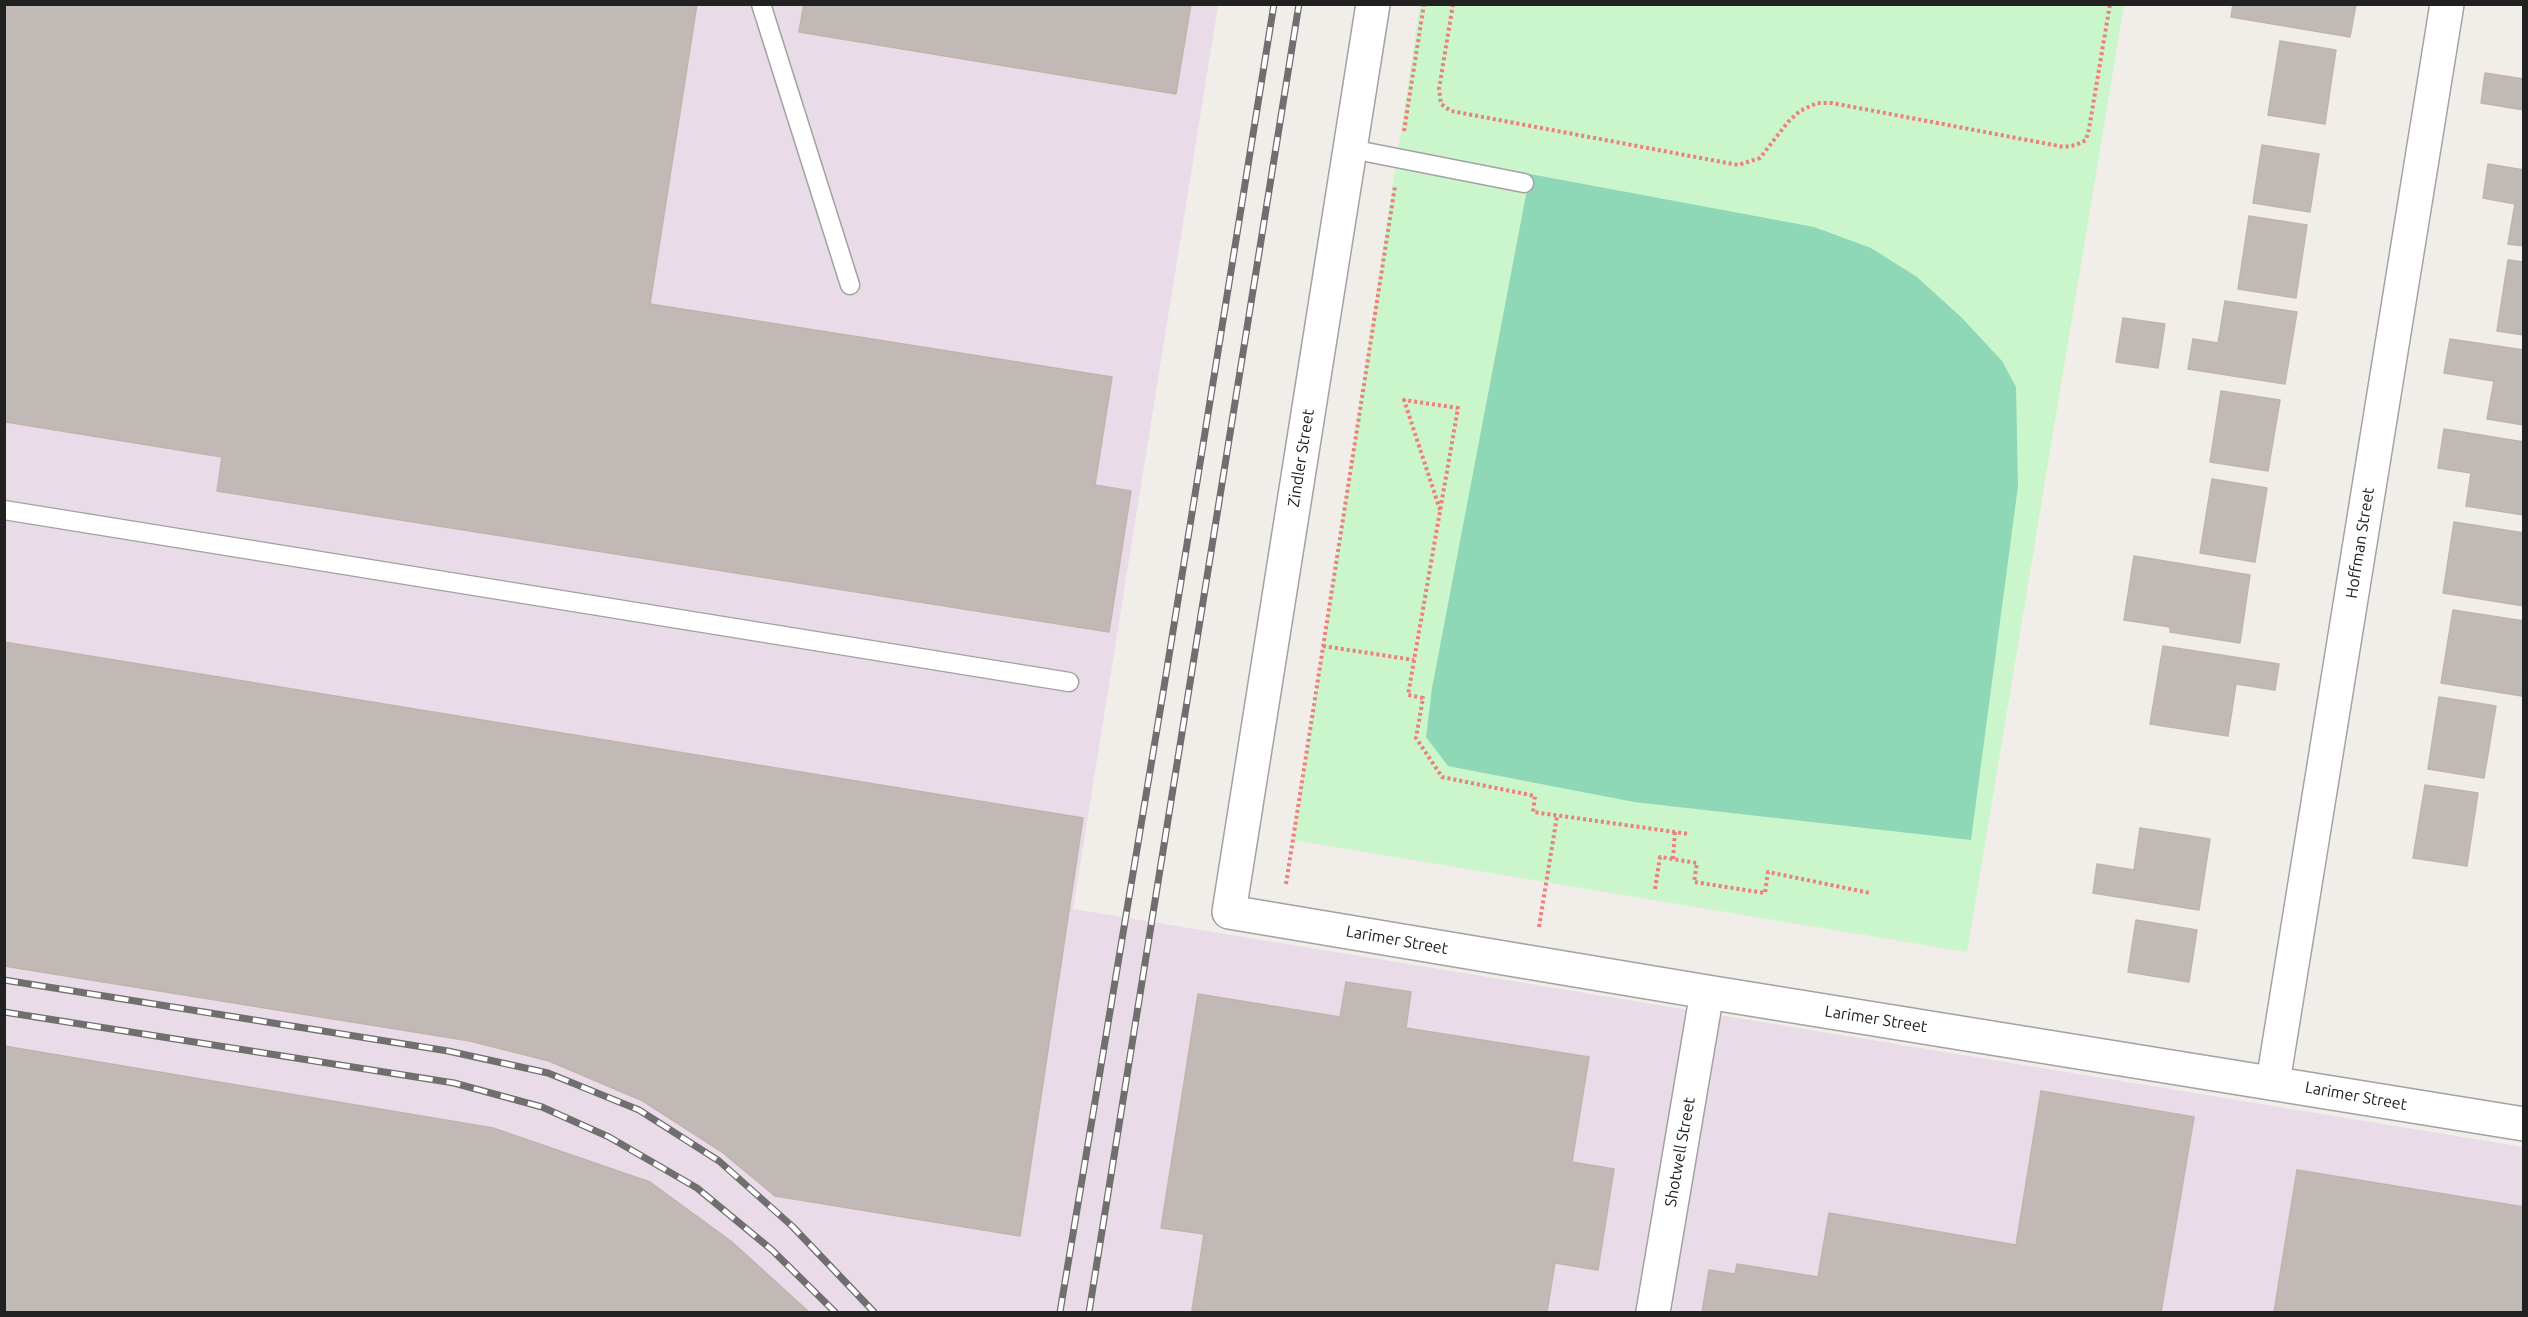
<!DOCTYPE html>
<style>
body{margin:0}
#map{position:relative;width:2528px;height:1317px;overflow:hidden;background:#f1ede9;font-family:Ubuntu,sans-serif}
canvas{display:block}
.frame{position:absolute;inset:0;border:6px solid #212121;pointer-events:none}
</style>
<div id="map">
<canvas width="2528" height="1317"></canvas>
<div class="frame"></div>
</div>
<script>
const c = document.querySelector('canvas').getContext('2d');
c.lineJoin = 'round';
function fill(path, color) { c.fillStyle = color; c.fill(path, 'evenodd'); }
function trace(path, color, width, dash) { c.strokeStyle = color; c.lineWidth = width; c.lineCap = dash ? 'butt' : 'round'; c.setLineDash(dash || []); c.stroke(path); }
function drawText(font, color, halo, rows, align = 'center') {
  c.font = font + ' Ubuntu,sans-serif'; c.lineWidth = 6; c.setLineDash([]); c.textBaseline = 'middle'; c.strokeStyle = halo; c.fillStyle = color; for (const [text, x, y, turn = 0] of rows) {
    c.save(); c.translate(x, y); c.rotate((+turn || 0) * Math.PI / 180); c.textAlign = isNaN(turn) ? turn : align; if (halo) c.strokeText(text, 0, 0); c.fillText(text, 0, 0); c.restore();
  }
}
const industrial = new Path2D(`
 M5 5H1218L1073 909 2523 1147V1312H5Z`);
const park = new Path2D(`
 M1420 5H2124L1967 952 1294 840Z`);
const pitch = new Path2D(`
 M1530 174 1814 227 1871 248 1917 277 1962 318 2002 361 2016 387 2018 486 1971 840 1634 802 1448 766 1426 737 1432 688Z`);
const building = new Path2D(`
 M4 4H697L650 304 1112 377 1095 485 1131 491 1109 632 217 491 222 457 6 422 4 434Z
 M804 4H1191L1176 94 799 32Z
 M2233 4H2356L2350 37 2231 17Z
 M2280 41 2336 50 2325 124 2268 115Z
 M2485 73 2524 79V110L2481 103Z
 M2262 145 2319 154 2310 212 2253 203Z
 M2488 164 2524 170V246L2508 244 2515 204 2483 198Z
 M2249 216 2307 225 2296 298 2238 289Z
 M2508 260 2524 262V335L2497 331Z
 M2225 301 2297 312 2285 384 2188 369 2193 339 2218 343Z
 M2123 318 2165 324 2158 368 2116 362Z
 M2450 339 2524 350V425L2487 419 2494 381 2444 373Z
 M2221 391 2280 400 2268 471 2210 462Z
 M2444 429 2524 442V515L2466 506 2471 473 2438 468Z
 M2212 479 2267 488 2255 562 2200 553Z
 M2454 522 2524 533V606L2443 593Z
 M2134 556 2250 575 2240 643 2170 632V627L2124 620Z
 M2453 610 2524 621 2522 696 2441 683Z
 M4 642 1083 818 1020 1236 775 1196 722 1152 643 1101 549 1061 470 1041 4 966Z
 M2163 646 2279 664 2275 690 2236 684 2228 736 2150 724Z
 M2439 697 2496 706 2484 778 2428 769Z
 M2425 785 2478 793 2467 866 2413 858Z
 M2140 828 2210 839 2199 910 2093 893 2097 864 2134 870Z
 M2136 920 2197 930 2189 982 2128 972Z
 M1346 982 1411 992 1406 1028 1589 1057 1572 1162 1614 1169 1598 1270 1555 1263 1547 1312H1207L1192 1310 1204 1234 1161 1228 1198 994 1340 1017Z
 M4 1046 493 1128 650 1182 732 1242 809 1312H4Z
 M2041 1091 2194 1117 2161 1312H1702L1709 1270 1735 1274 1737 1264 1818 1277 1829 1213 2016 1245Z
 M2297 1170 2524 1207V1312H2274Z`);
const path = new Path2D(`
 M1453 4 1439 89 1441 104 1451 111 1738 165 1760 158 1788 122 1800 111 1817 103H1832L2064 147 2076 145 2086 140 2089 129 2110 4
 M1404 131 1424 4
 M1440 510 1404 400 1458 408 1408 695 1423 698 1416 738 1442 777 1535 796 1533 812 1689 834
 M1323 646 1414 660
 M1673 859 1675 832
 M1286 884 1395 186
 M1655 889 1660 857 1697 863 1694 882 1765 893 1768 872 1870 893
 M1539 927 1557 816`);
const service = new Path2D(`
 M761 4 850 285
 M1351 149 1524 183
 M4 510 1069 682`);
const minor = new Path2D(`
 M1373 4 1229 912 1707 992 2524 1124
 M2273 1082 2447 4
 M1653 1312 1707 992`);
const rail = new Path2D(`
 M4 980 448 1051 548 1073 639 1110 719 1161 792 1226 874 1312
 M4 1012 454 1083 542 1107 609 1137 697 1188 772 1250 835 1312
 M1060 1312 1164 687 1274 4
 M1089 1312 1299 4`);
const streetNames = [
 ["Zindler Street",1301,458,-81],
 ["Hoffman Street",2360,543,-81],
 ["Larimer Street",1397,940,10],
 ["Larimer Street",1876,1019,9],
 ["Larimer Street",2356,1096,10],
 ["Shotwell Street",1680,1152,-80]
];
fill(industrial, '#e9dbe7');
fill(park, '#cbf5cb');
fill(pitch, '#8ed8b7');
fill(building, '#c1b9b5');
trace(building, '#c1b4ac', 1.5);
trace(service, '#a2a2a2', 21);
trace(minor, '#a2a2a2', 36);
trace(path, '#ee807c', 4, [3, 3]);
trace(service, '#fff', 18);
trace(minor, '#fff', 33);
trace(rail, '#6f6f6f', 7);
trace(rail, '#fff', 4.5, [14]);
drawText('16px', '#212121', '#fff', streetNames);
</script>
